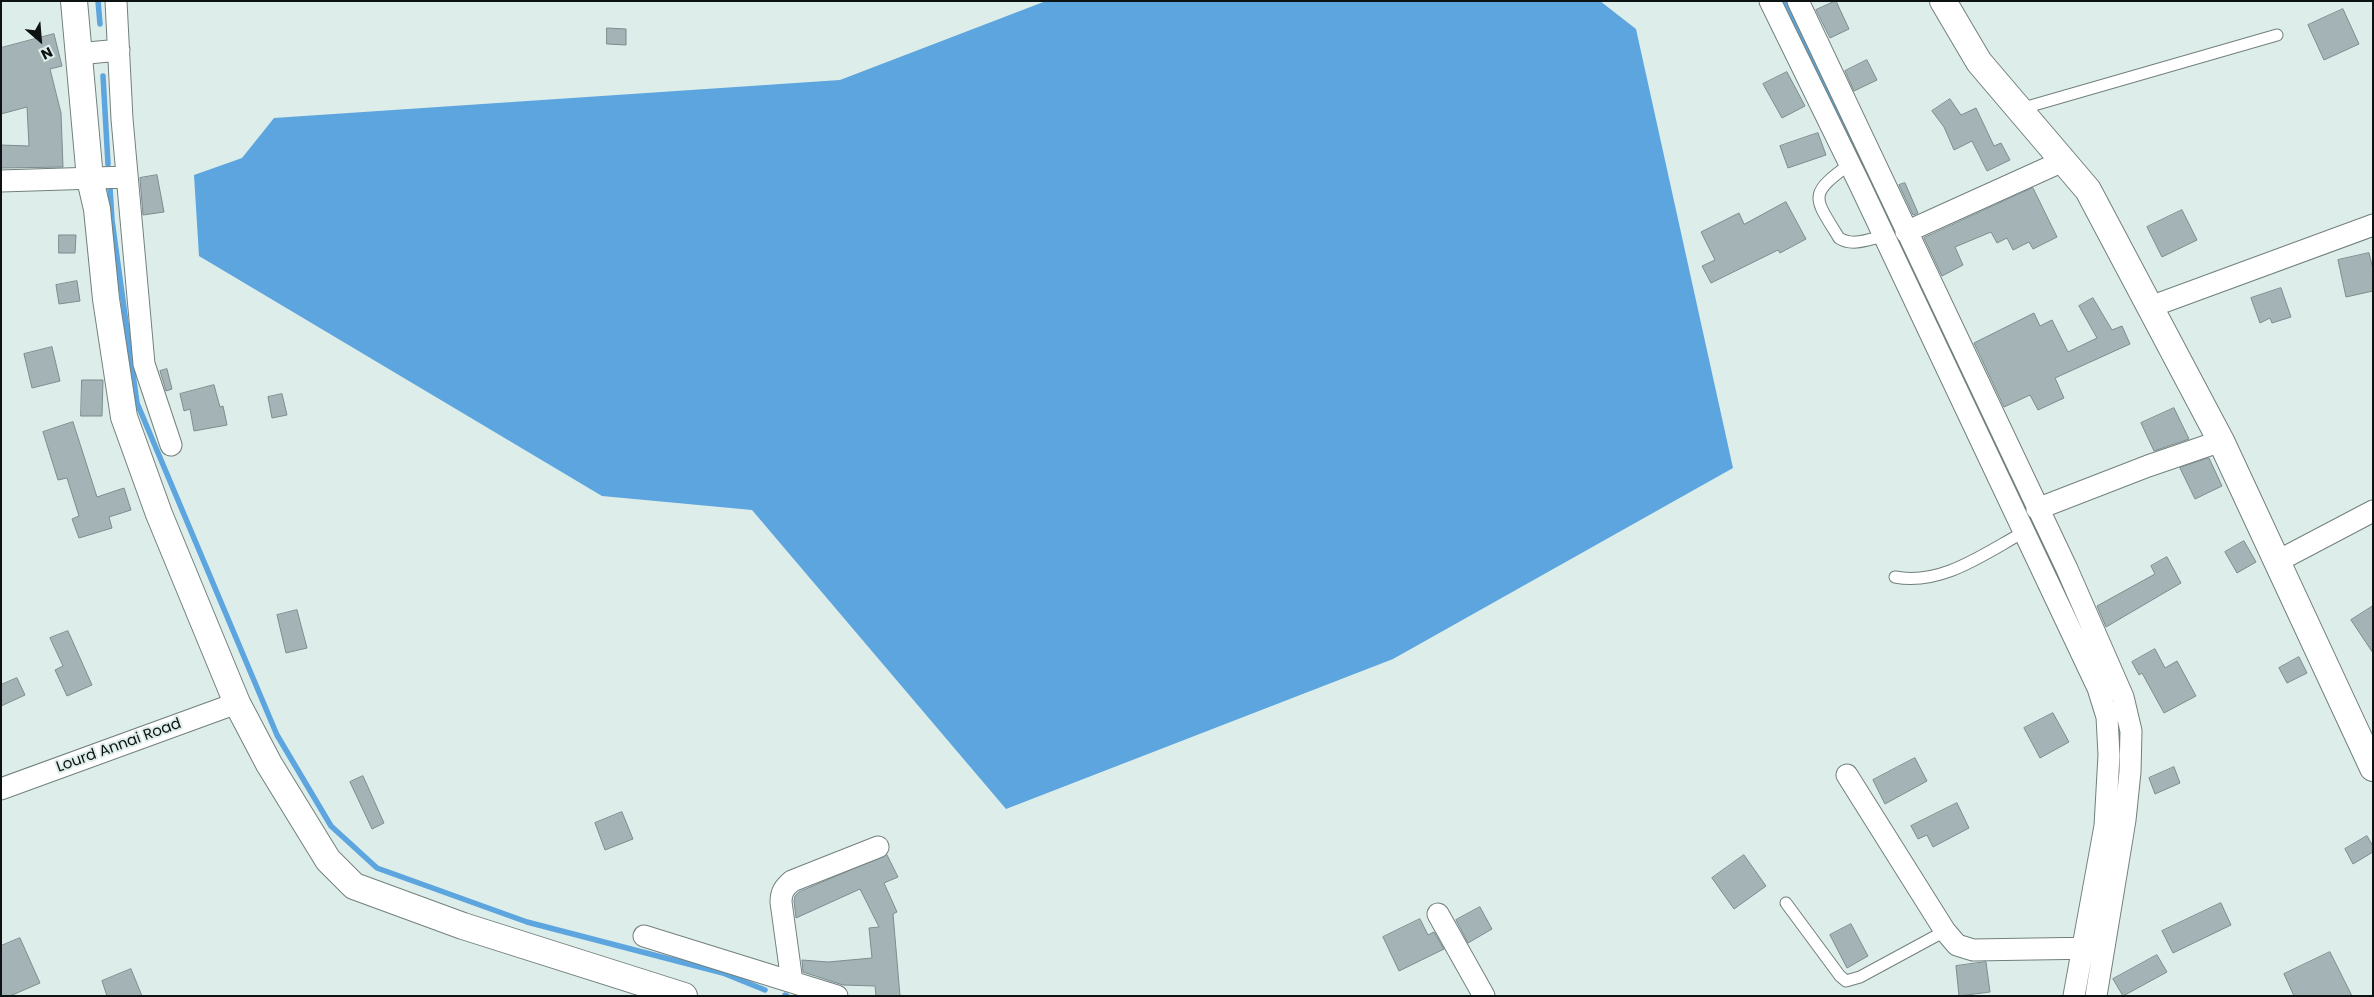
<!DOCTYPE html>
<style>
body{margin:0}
#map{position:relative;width:2374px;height:997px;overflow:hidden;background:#ddedea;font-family:Poppins,sans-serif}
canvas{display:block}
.frame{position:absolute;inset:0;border:2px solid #0d1312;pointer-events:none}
.north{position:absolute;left:15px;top:15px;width:50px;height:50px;-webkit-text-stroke:4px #ddedea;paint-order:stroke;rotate:153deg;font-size:14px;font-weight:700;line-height:20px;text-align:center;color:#0d1312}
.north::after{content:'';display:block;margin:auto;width:18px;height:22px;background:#0d1312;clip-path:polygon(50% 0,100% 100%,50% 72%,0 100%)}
</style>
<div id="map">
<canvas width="2374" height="997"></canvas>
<div class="frame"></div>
<div class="north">N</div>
</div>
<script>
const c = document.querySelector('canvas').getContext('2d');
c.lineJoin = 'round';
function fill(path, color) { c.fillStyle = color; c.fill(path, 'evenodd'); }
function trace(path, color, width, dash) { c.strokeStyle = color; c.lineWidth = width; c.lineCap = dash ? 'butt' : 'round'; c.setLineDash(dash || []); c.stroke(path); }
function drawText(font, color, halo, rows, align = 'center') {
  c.font = font + ' Poppins,sans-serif'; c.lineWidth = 4; c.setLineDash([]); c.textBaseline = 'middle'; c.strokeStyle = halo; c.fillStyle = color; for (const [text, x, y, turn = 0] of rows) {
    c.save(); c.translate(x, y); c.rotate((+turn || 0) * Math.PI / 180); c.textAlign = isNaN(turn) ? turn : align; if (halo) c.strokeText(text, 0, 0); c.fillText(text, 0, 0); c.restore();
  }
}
const water = new Path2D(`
 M1046 1H1600L1636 29 1733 468 1393 659 1006 809 752 510 602 496 199 256 194 175 242 158 274 118 840 80Z`);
const stream = new Path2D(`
 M98 1 100 24
 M1784 1 1889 218
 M103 76 108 164
 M110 188 112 220 137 403 277 735 331 826 377 868 527 922 723 973 765 990
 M785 995 787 996`);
const building = new Path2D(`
 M1836 1 1849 29 1830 38 1816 10Z
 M2343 9 2359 44 2324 60 2308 25Z
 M607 28 626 29V45L607 44Z
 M54 34 62 66 50 69 61 113 63 167 1 168V145L29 146 27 107 1 114V48Z
 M1867 60 1877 80 1854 91 1845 71Z
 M1787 72 1805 106 1782 118 1763 84Z
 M1950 99 1961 115 1976 108 1994 146 2001 143 2010 160 1987 171 1972 141 1954 150 1944 127 1932 111Z
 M1818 133 1826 155 1788 168 1780 146Z
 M157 175 164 212 143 215 140 178Z
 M1905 183 1918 213 1913 215 1899 185Z
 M2033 188 2057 237 2033 249 2029 242 2013 250 2007 238 1997 243 1991 232 1955 247 1963 265 1942 276 1924 238Z
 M1786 202 1806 239 1780 253 1778 250 1711 283 1702 266 1715 260 1701 232 1739 213 1744 224Z
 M2182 210 2197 240 2162 257 2147 227Z
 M59 235H76L75 253H59Z
 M2369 253 2373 269V291L2346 297 2338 260Z
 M77 281 80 301 59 304 56 285Z
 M2281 288 2291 317 2272 323 2270 318 2260 323 2251 298Z
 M2093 298 2112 330 2122 326 2130 344 2055 378 2064 398 2038 410 2030 395 2004 407 1974 343 2034 313 2040 326 2052 320 2068 352 2097 338 2079 306Z
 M52 347 60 381 32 388 24 354Z
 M167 369 172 389 166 391 160 371Z
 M82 380H103L102 416H81Z
 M214 385 220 407 223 406 227 425 194 431 190 409 184 411 180 394Z
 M282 394 287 415 272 418 268 397Z
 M2174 408 2189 439 2154 451 2141 423Z
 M73 422 97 497 124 488 131 510 109 517 112 528 79 538 72 519 79 516 67 478 58 480 43 432Z
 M2209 458 2222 486 2195 499 2180 468Z
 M2244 541 2256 562 2237 573 2225 552Z
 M2167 557 2181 583 2106 627 2097 606 2155 574 2151 566Z
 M2373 606V653L2351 620Z
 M297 610 307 648 286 653 277 615Z
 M68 631 92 685 67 696 55 670 63 666 50 638Z
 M2155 649 2165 668 2177 661 2196 696 2164 713 2142 673 2139 675 2132 662Z
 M2299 657 2307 673 2287 683 2279 668Z
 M17 678 25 695 1 706V685Z
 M2053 713 2069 742 2040 758 2024 728Z
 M1915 758 1927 781 1885 804 1873 780Z
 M2174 767 2180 783 2155 794 2149 778Z
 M363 776 384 823 372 829 350 782Z
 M1957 803 1969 828 1933 847 1927 835 1918 839 1911 826Z
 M622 812 633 839 605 850 595 823Z
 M2367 836 2373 846V852L2353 864 2345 849Z
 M887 855 898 877 884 883 897 912 893 914 900 996H876L875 986 843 985 803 972 802 960 828 962 872 958 869 928 879 927 860 889 796 918 794 901 795 896 799 892Z
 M1744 855 1766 886 1734 909 1712 878Z
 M2221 903 2231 925 2173 953 2162 931Z
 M1480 907 1492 929 1468 943 1456 920Z
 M1420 919 1428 935 1434 932 1444 949 1399 971 1383 937Z
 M1851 924 1868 956 1847 968 1830 935Z
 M20 938 40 983 10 996H1V946Z
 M2330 952 2352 996H2294L2284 974Z
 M2157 955 2167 972 2123 996 2113 979Z
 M1986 962 1990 992 1959 996 1956 966Z
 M131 969 142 996H107L102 981Z`);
const service = new Path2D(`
 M2020 109 2277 35
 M1850 164C1807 195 1814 197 1839 238 1853 247 1869 239 1884 236
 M1895 577C1942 586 1985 553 2024 532
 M1786 903 1840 976 1846 981 1860 977 1945 931`);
const minor = new Path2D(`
 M116 1 122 119 144 364 171 445
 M1770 1 1860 185 2098 688 2107 717 2109 755 2105 826 2074 996
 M1798 1 2067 569 2123 697 2131 731 2130 772 2125 820 2096 996
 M78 54 119 50
 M1 181 127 177
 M1906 232 2063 161
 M2150 307 2373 225
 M2037 509 2148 466 2221 441
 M2276 562 2373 511
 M1847 775 1945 931 1957 945 1973 950 2096 948
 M1 789 237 703
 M1438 914 1484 996
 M644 936 837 996
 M792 982 781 902C781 892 784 888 792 881L878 847`);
const tertiary = new Path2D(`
 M74 1 90 179 97 209 106 299 124 417 159 514 237 703 269 764 328 860 354 886 463 926 684 996
 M1943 1 1979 62 2088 190 2221 441 2373 768`);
const streetNames = [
 ["Lourd Annai Road",119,746,-20]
];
fill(water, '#5da5de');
trace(stream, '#5da5de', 5.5);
fill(building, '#a4b3b6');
trace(building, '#7d8c8f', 1);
trace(service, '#72807d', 13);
trace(minor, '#72807d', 23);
trace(tertiary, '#72807d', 28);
trace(service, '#fff', 11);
trace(minor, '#fff', 21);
trace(tertiary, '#fff', 26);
drawText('15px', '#0d1312', '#ddedea', streetNames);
</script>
